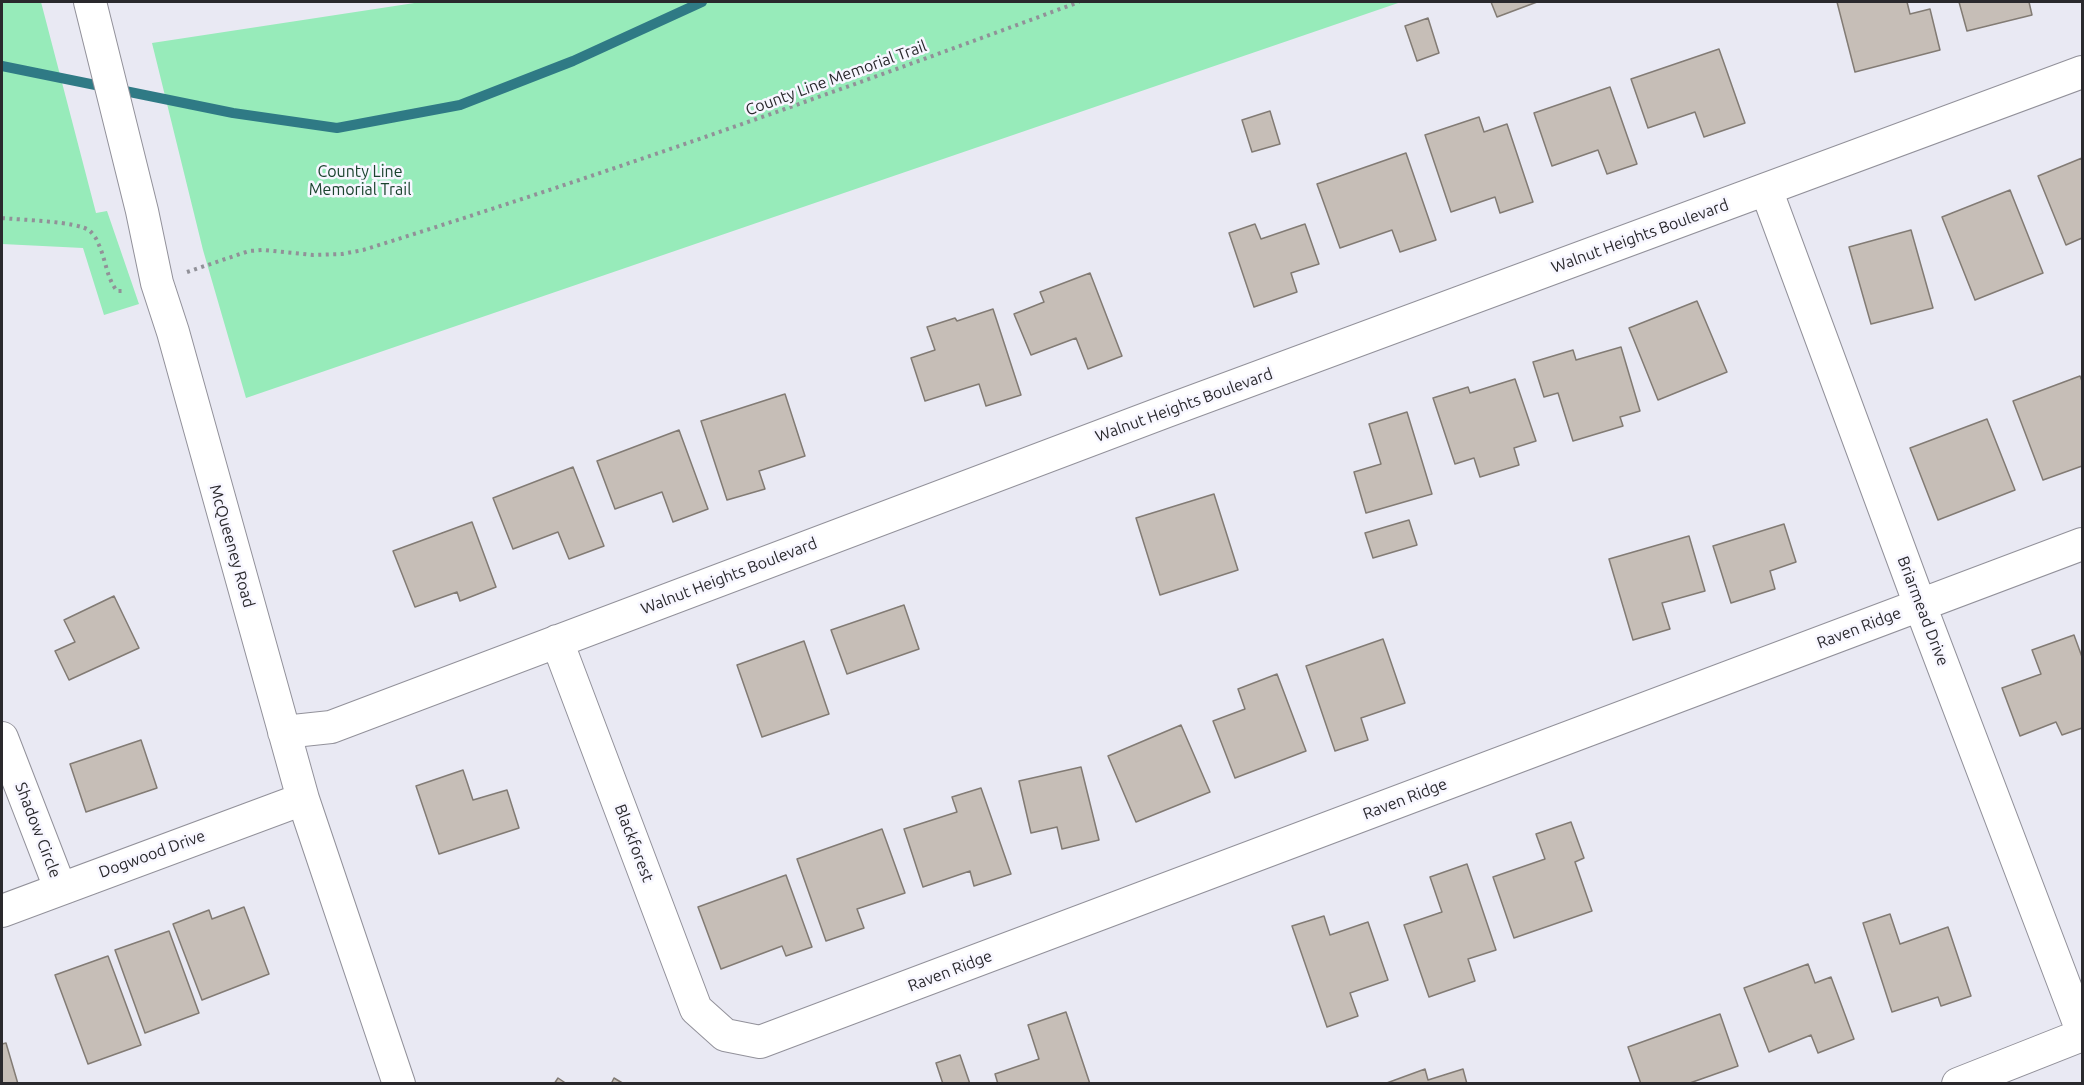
<!DOCTYPE html>
<style>
body{margin:0}
#map{position:relative;width:2084px;height:1085px;overflow:hidden;background:#e9e9f3;font-family:Ubuntu,sans-serif}
canvas{display:block}
.frame{position:absolute;inset:0;border:3px solid #2a292d;pointer-events:none}
</style>
<div id="map">
<canvas width="2084" height="1085"></canvas>
<div class="frame"></div>
</div>
<script>
const c = document.querySelector('canvas').getContext('2d');
c.lineJoin = 'round';
function fill(path, color) { c.fillStyle = color; c.fill(path, 'evenodd'); }
function trace(path, color, width, dash) { c.strokeStyle = color; c.lineWidth = width; c.lineCap = dash ? 'butt' : 'round'; c.setLineDash(dash || []); c.stroke(path); }
function drawText(font, color, halo, rows, align = 'center') {
  c.font = font + ' Ubuntu,sans-serif'; c.lineWidth = 5; c.setLineDash([]); c.textBaseline = 'middle'; c.strokeStyle = halo; c.fillStyle = color; for (const [text, x, y, turn = 0] of rows) {
    c.save(); c.translate(x, y); c.rotate((+turn || 0) * Math.PI / 180); c.textAlign = isNaN(turn) ? turn : align; if (halo) c.strokeText(text, 0, 0); c.fillText(text, 0, 0); c.restore();
  }
}
const green = new Path2D(`
 M2 2H41L96 213 107 211 139 304 104 315 83 248 2 244Z
 M421 2H1401L246 398 203 250 152 43Z`);
const stream = new Path2D(`
 M2 66 233 113 337 128 460 105 573 61 702 2`);
const building = new Path2D(`
 M1491 2H1537L1497 17Z
 M1837 2H1907L1910 14 1930 9 1940 50 1855 72Z
 M1959 2H2029L2032 15 1967 31Z
 M1428 18 1439 53 1417 61 1405 26Z
 M1719 49 1745 123 1704 137 1695 112 1648 128 1631 79Z
 M1610 87 1637 164 1607 174 1598 150 1552 166 1534 113Z
 M1270 111 1280 144 1252 152 1242 120Z
 M1479 117 1484 132 1507 124 1533 202 1500 213 1495 197 1451 212 1425 135Z
 M1406 153 1436 240 1400 252 1392 230 1340 248 1317 184Z
 M2082 158V238L2066 245 2038 176Z
 M2010 190 2043 273 1975 300 1942 217Z
 M1255 224 1261 239 1305 224 1319 264 1291 273 1297 292 1254 307 1229 233Z
 M1911 230 1933 308 1871 324 1849 247Z
 M1090 273 1122 356 1088 369 1076 338 1031 355 1014 314 1044 302 1040 292Z
 M1697 301 1727 372 1658 400 1629 328Z
 M993 309 1021 395 986 406 979 384 925 401 911 358 935 350 927 327 955 318 957 321Z
 M1621 347 1640 411 1620 417 1623 426 1573 441 1558 393 1544 397 1533 362 1573 350 1576 360Z
 M2080 376 2082 381V466L2043 480 2013 401Z
 M1515 379 1536 441 1514 448 1519 465 1480 477 1474 458 1455 464 1433 398 1468 387 1470 393Z
 M785 394 805 456 759 471 765 489 727 500 701 421Z
 M1407 412 1432 494 1366 513 1354 472 1381 464 1369 424Z
 M1987 419 2015 490 1938 520 1910 448Z
 M679 430 708 509 673 522 662 492 615 509 597 461Z
 M573 467 604 546 569 559 558 532 513 549 493 498Z
 M1214 494 1238 570 1160 595 1136 518Z
 M1409 520 1417 545 1373 558 1365 533Z
 M472 522 496 587 460 601 457 592 415 607 393 551Z
 M1784 524 1796 562 1770 571 1775 589 1731 603 1713 546Z
 M1689 536 1705 591 1662 603 1670 629 1633 640 1609 559Z
 M114 596 139 648 69 680 55 651 75 642 64 620Z
 M904 605 919 649 847 674 831 630Z
 M2074 635 2082 657V728L2062 735 2056 722 2020 736 2002 688 2041 674 2032 650Z
 M1383 639 1405 703 1361 718 1368 740 1335 751 1306 666Z
 M804 641 829 714 762 737 737 665Z
 M1277 674 1306 751 1235 778 1213 721 1245 709 1238 689Z
 M1181 725 1210 792 1136 822 1108 756Z
 M141 740 157 788 86 812 70 764Z
 M1081 767 1099 840 1062 849 1057 827 1031 833 1019 781Z
 M463 770 473 800 507 790 519 828 439 854 416 786Z
 M981 788 1011 874 974 886 970 871 923 887 904 829 957 812 952 797Z
 M1571 822 1584 858 1575 862 1592 911 1514 938 1493 877 1545 859 1536 834Z
 M882 829 905 893 857 909 864 928 826 941 797 859Z
 M1467 864 1496 950 1468 959 1475 981 1429 997 1404 925 1442 912 1430 877Z
 M786 875 812 947 786 956 782 946 721 969 698 907Z
 M244 907 269 974 202 1000 173 924 209 910 212 919Z
 M1890 914 1900 944 1948 927 1971 996 1941 1006 1938 997 1892 1012 1863 923Z
 M1324 916 1330 935 1368 922 1388 980 1350 993 1358 1016 1327 1027 1292 926Z
 M169 931 199 1013 145 1033 115 950Z
 M108 956 141 1045 88 1064 55 975Z
 M1808 964 1815 983 1831 977 1854 1039 1818 1053 1811 1035 1769 1052 1744 988Z
 M1066 1012 1090 1084H998L995 1074 1039 1059 1028 1025Z
 M1720 1014 1738 1066 1687 1084H1641L1628 1047Z
 M6 1043 18 1084H2V1044Z
 M960 1055 970 1084H943L936 1063Z
 M1425 1069 1428 1080 1463 1069 1467 1084H1384Z
 M558 1078 567 1084H554Z
 M614 1078 624 1084H611Z`);
const path = new Path2D(`
 M2 218C20 220 78 221 90 231 93 234 97 239 98 243 106 259 106 277 117 291H125
 M187 272 249 251 263 250 313 255 342 254 363 250C604 175 842 90 1079 2`);
const street = new Path2D(`
 M90 2 142 211 157 283 173 332 303 799 399 1084
 M1766 189 1920 605 2082 1031
 M557 641 696 1009 725 1035 760 1042 2082 544
 M284 732 331 727 1167 411 2082 72
 M2 738 60 888
 M2 911 303 799
 M1958 1084 2082 1035`);
const streetNames = [
 ["County Line Memorial Trail",836,78,-20],
 ["Walnut Heights Boulevard",1640,236,-20],
 ["Walnut Heights Boulevard",1184,405,-20],
 ["McQueeney Road",232,546,74],
 ["Walnut Heights Boulevard",729,576,-21],
 ["Briarmead Drive",1923,611,69],
 ["Raven Ridge",1859,628,-21],
 ["Raven Ridge",1405,799,-21],
 ["Shadow Circle",38,830,69],
 ["Blackforest",634,843,69],
 ["Dogwood Drive",152,854,-20],
 ["Raven Ridge",950,971,-21]
];
const parkNames = [
 ["County Line",360,172],
 ["Memorial Trail",360,190]
];
fill(green, '#97ebba');
trace(stream, '#2f7a85', 10);
fill(building, '#c6beb7');
trace(building, '#827b74', 1.5);
trace(street, '#92919a', 34);
trace(path, '#919198', 4, [3, 4.5]);
trace(street, '#fff', 32);
drawText('16px', '#2a292d', '#f7f6ff', streetNames);
drawText('16px', '#1b442f', '#f7f6ff', parkNames);
</script>
